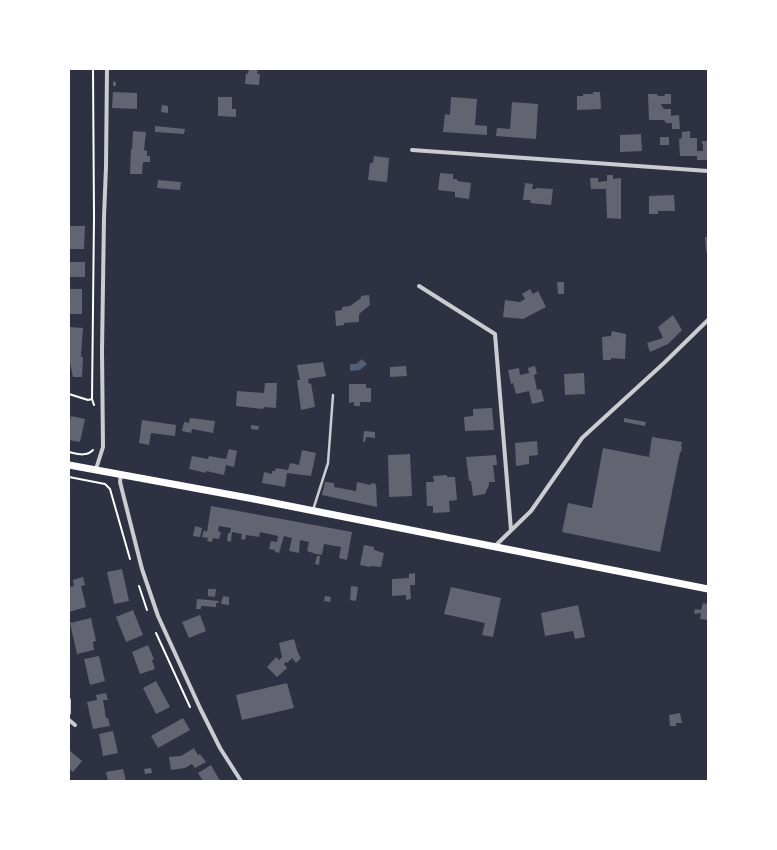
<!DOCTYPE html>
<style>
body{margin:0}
#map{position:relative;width:777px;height:850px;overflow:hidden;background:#2d3142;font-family:"Varela Round",sans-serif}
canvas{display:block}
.frame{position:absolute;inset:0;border:70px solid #fff;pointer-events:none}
</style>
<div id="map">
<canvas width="777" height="850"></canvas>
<div class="frame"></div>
</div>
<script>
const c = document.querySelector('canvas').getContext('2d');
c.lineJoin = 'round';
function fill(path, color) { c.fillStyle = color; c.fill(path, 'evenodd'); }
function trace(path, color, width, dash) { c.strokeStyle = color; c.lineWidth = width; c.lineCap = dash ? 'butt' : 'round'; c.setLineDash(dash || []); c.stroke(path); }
const water = new Path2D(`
 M362 359 367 364 360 370 350 371V364H356Z`);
const building = new Path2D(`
 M249 69H258L257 74H260L259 85 245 84 246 73 248 74Z
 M113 81 116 82V86H113Z
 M113 92 137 93V109L112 108Z
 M593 92H600L601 109 577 110V96H583V94H593Z
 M648 94H657L658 96H664L665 94H671V104H661V105L664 109H671V116L679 115 680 129H672V123H666L664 120H649Z
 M218 97H232V109H236V117L218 116Z
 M451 97 477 99 475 125 487 126V135L443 132 445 114 450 115Z
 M512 102 538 104 536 139 496 136 497 128 510 129Z
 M162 105 168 106V113L161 112Z
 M155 126 185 129 184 134 155 132Z
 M133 131 146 132 144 150 147 151V156H150V162H143L142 174H130L131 149H132Z
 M690 131V138H697V151H703V144H702V141H708V160H697V156H680L679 139 682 138V132Z
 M641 134 642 151 620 152V135Z
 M660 137H669V145H660Z
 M374 156 389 158 387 182 368 180 370 163H373Z
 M440 173 453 174V179H457V181L471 183 469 199 455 197V192L438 190Z
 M607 175H613V179L621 178V219L607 218 606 189H591L590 178H598V182L607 181Z
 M158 180 181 182 180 190 157 188Z
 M525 183 533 184 532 189H536V188L553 189 551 205 530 203 531 200H523Z
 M674 195 675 211H658V214H649V196Z
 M69 226H85L84 249H69Z
 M705 237H708V255L706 251Z
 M69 262H85V277H69Z
 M557 282H564V294H558Z
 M69 289H82V314H69Z
 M530 289 533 294 538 291 546 307 523 319 503 317 505 300 520 302 525 299 522 294Z
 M369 295 370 305 359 314V322L344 323V325L336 326 335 311 342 310V307L350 306 361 298V296Z
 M673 315 682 330 668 344 650 352 647 343 663 338 658 327Z
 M69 327 83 328 81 357H83L82 377H73L69 358Z
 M612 331 626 334 625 359 611 358V360H603L602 337 611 336Z
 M323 362 326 376 308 379 309 384 311 383 315 407 301 410 297 380H300L297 365Z
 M406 366 407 376 390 377V367Z
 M535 366 537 374 534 375 537 390 541 389 544 401 532 404 529 391 516 394 513 383 511 384 508 370 519 368 520 375 529 373 528 368Z
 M584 373 585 394 565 395 564 374Z
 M265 383H277L276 408 264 407 263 409 236 406 237 391 264 393Z
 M349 384H366V388H371V402H360V406H354V402L349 403Z
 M492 408 494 430 465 431 464 417 473 416V409Z
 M71 416 85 419 80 442 69 440V425Z
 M190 418 215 421 213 433 192 429 191 433 182 431 184 422 189 423Z
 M624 418 646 422 645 426 624 422Z
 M142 420 176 425 175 436 151 433 149 445 139 443Z
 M251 425 259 426 258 430 251 429Z
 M364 431 375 432V438L366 437 365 442H363Z
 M652 437 682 442 681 446 682 447 681 452H680L660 552 562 532 568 503 592 508 603 448 649 457Z
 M537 441 538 455 529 456V464L516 466 515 443Z
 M229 449 237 451 234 467 226 465 224 475 206 471V473L189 469 192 456 208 459 209 456 226 459Z
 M302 450 316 453 311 476 287 473 285 487 262 483 264 472 272 474V471H275L276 468 288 470 290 463 299 465Z
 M410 454 412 496 389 497 388 455Z
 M496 455 497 465H493L495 482H489V485L485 494 473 496 471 481H469L466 457Z
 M447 475V477H455L457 500 449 501 450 512 433 513V506H427L426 482H434L433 476Z
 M325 482 334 483V487L356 491 357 482 371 485V483L376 484 377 507 322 495Z
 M211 506 352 532 347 560 339 558 341 547 324 544 322 555 316 554 307 551 309 542 300 540 299 553 289 551 292 538 284 536 279 553 275 552V550L269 549 271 541 277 542 278 536 260 532 259 537 246 535 245 540 241 539 242 534 232 532 231 542 227 541 228 533H230L231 528 219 526 218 531 221 532 219 539 213 538 212 542 207 541 208 538 202 537 204 530 207 532Z
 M195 526 202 528 200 537 193 536Z
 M364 545 374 547V550L384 553 381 567 371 566 370 567 360 565Z
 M317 556H320L319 565 315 564Z
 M122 569 129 601 114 604 107 572Z
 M415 573V585H410L411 599 406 600V595L392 596V579L409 578V574Z
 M83 577 85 585 81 586 86 607 69 612V587L74 586 73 580Z
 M351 586 358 587 356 601 350 600Z
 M451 587 501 598 493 637 482 635 485 623 444 614Z
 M208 589H216L215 597 208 596Z
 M223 596 229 597V605L221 604Z
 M325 596 331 597 330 602 324 601Z
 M197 599 219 601 218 603H216V607L201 606V609H196Z
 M703 603 708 604V620L700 619 701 613 694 614 695 609 701 610Z
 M578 605 585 637 575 639 573 631 545 636 541 613Z
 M133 610 143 635 126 642 116 617Z
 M200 615 206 631 189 638 182 622Z
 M91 618 96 641 93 642 94 650 77 654 70 623 73 622 75 626 74 622Z
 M294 639 298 653 301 658 296 663 292 658 287 663 286 662 284 664 287 668 277 677 267 667 276 657 279 660 282 657 279 643Z
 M148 645 154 659 152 660 155 669 140 674 132 652Z
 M99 656 105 681 90 685 84 659Z
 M156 681 170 707 156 714 143 688Z
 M287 683 294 708 242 720 236 695Z
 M106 693 108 700H103L106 718H108L110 726 93 729 87 702 97 700 96 695Z
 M680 713 682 723H676V726H670L669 715Z
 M183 718 190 730 158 748 151 736Z
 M113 731 118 753 103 756 99 734Z
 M194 748 198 755 200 754 206 762 195 768 192 764 185 768 171 770 169 757 181 756Z
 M69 750 82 761 73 772 69 769Z
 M211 765 219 779 221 781H203L198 773Z
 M151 768 152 773 145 774 144 769Z
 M123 769 126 781H108L106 772Z`);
const path = new Path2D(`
 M93 69 94 217 92 399 94 405
 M69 394 88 400 92 399
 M69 452C78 454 86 457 93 450
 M69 477 105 484 110 489 130 559
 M139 586 147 610
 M156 633 190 707`);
const service = new Path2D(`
 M313 510 328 463 333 395`);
const minor = new Path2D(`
 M412 150 708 171
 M419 286 495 334 511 530
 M96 469 103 447 102 351 104 217 106 167 107 69
 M121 474 120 482 142 569 158 616 200 708 220 748 241 781
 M494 547 531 511 582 438 664 363 708 320
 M69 700V713
 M69 720 75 725`);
const secondary = new Path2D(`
 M69 465 254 499 708 589`);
fill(water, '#4f5d75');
fill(building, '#626471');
trace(path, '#fff', 2);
trace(service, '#caccd0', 2.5);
trace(minor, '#caccd0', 4);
trace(secondary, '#fff', 7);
</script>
